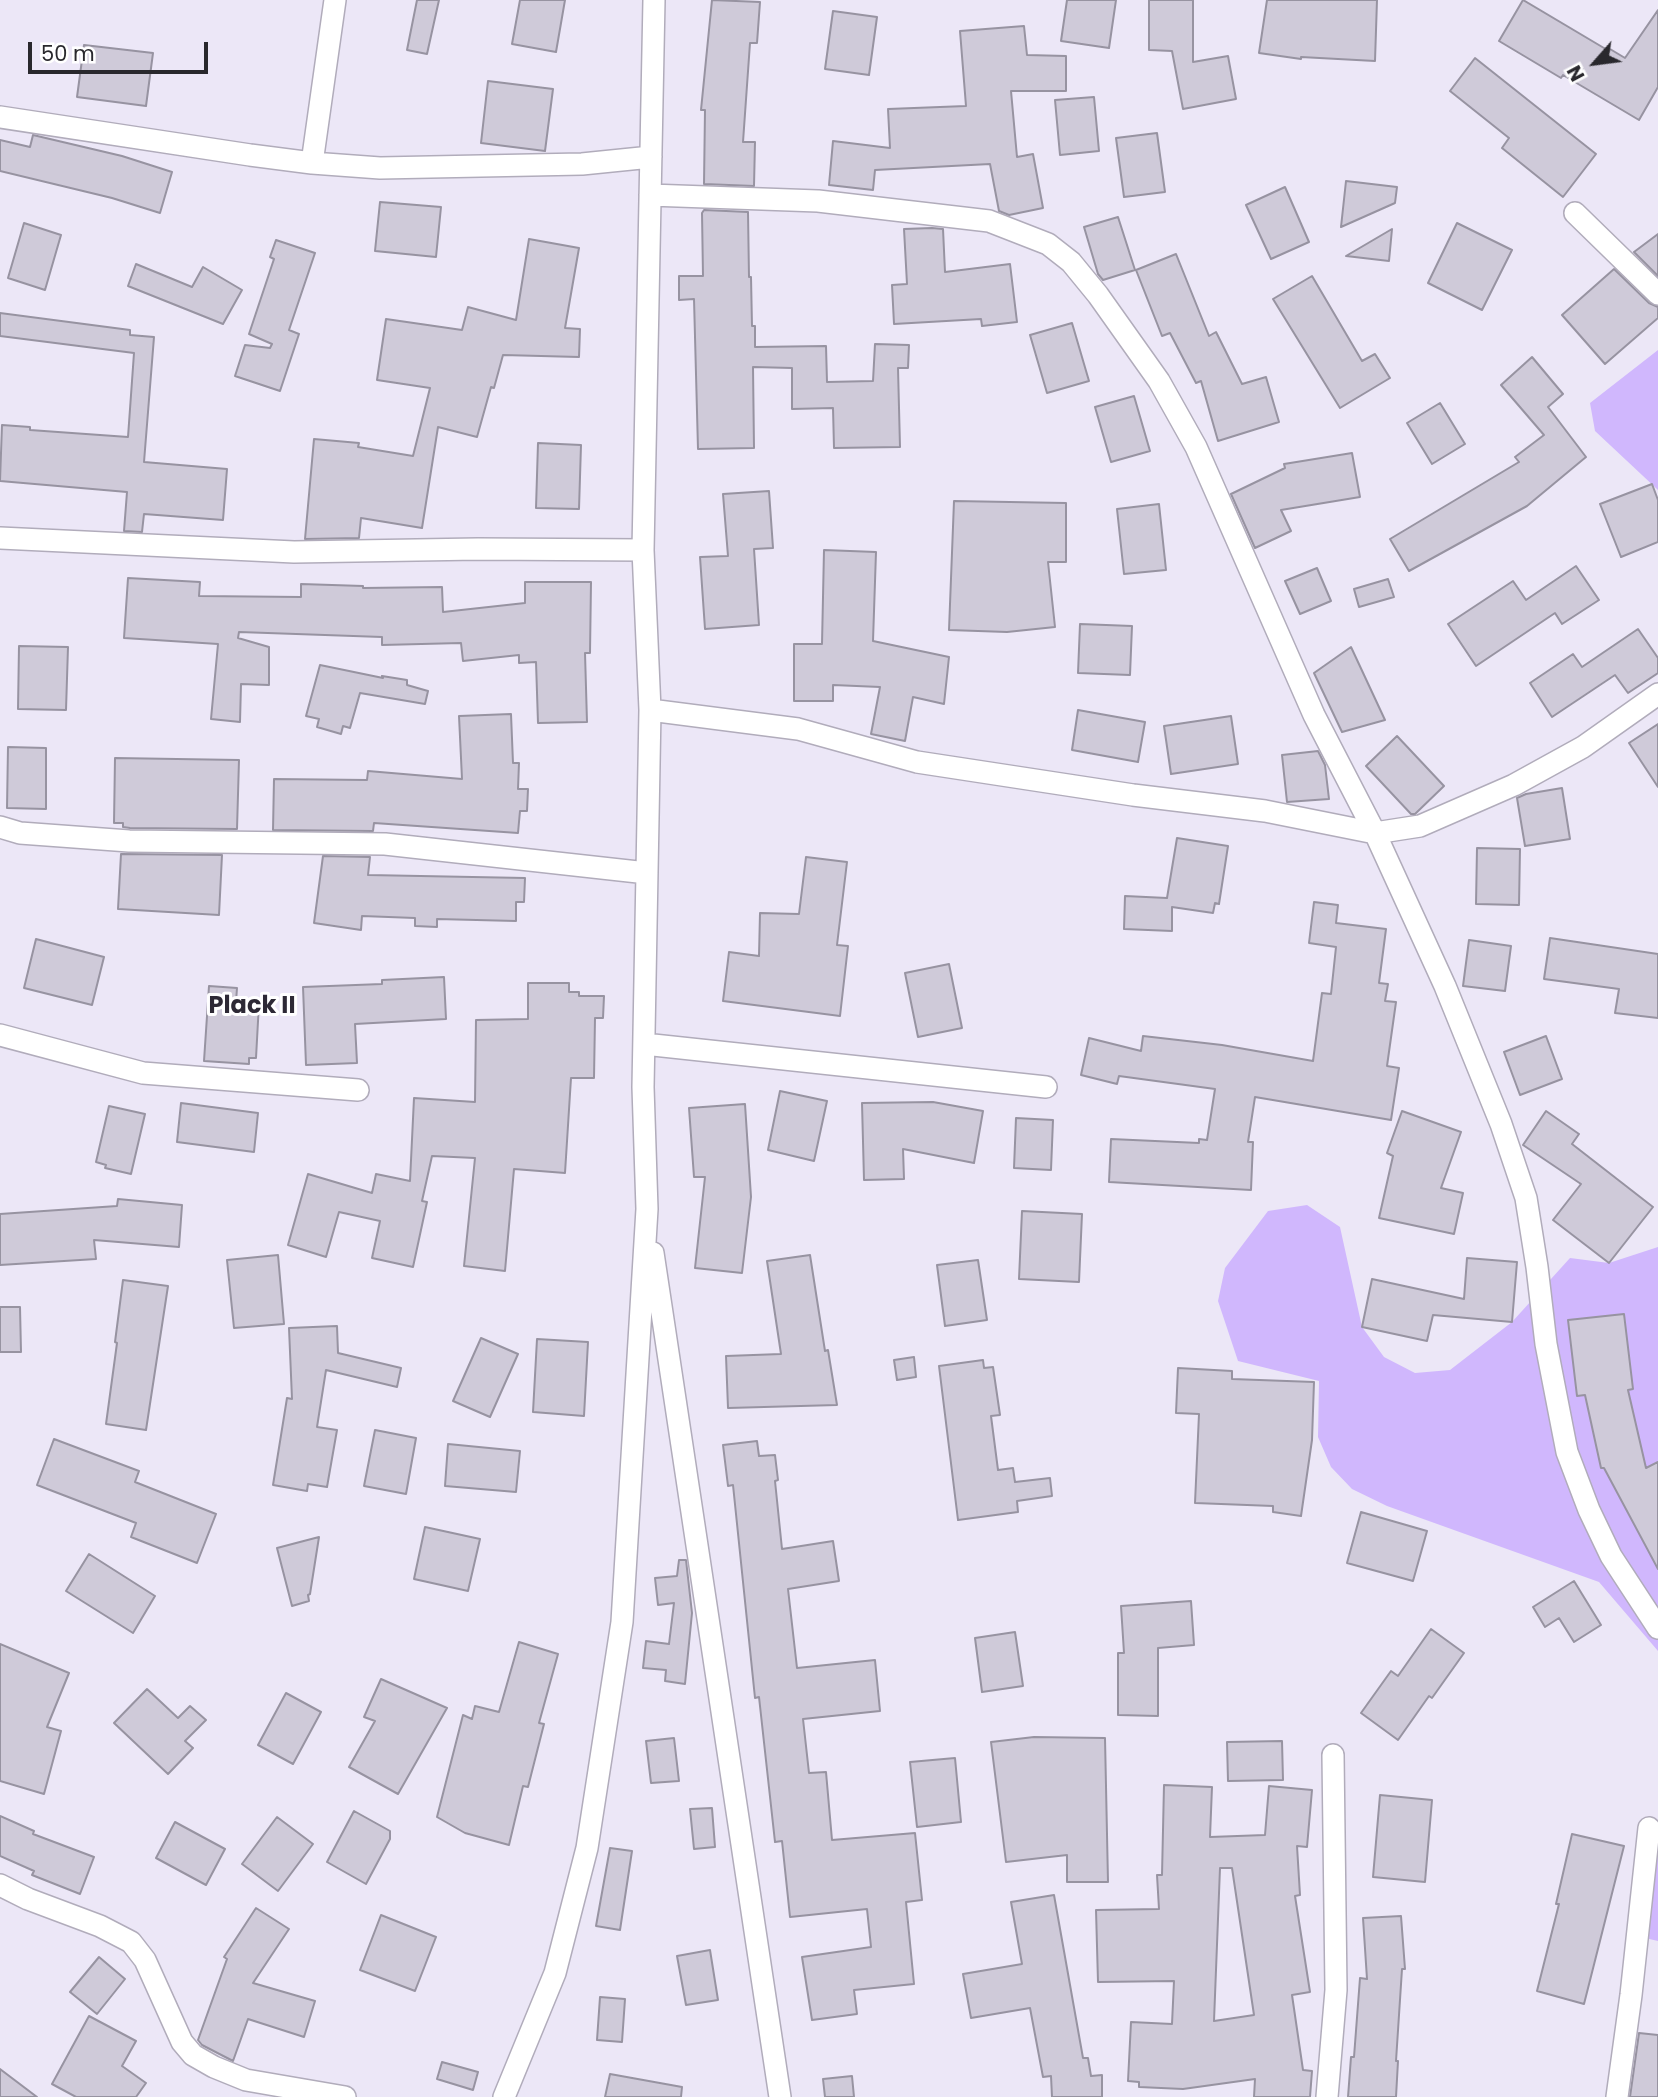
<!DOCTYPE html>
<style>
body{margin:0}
#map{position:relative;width:1658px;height:2097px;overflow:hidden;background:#ece7f7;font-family:Poppins,sans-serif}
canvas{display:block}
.north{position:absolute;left:1560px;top:28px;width:70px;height:70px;-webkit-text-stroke:5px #fff;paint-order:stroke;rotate:242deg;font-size:19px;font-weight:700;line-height:28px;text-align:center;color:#29282d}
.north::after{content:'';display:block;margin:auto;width:24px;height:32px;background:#29282d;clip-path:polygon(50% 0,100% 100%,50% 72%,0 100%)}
.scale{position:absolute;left:28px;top:42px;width:180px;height:32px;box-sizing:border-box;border:4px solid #29282d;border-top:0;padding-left:9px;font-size:21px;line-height:24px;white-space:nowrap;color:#29282d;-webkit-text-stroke:5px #fff;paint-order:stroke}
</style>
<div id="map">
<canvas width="1658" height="2097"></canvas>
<div class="north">N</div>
<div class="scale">50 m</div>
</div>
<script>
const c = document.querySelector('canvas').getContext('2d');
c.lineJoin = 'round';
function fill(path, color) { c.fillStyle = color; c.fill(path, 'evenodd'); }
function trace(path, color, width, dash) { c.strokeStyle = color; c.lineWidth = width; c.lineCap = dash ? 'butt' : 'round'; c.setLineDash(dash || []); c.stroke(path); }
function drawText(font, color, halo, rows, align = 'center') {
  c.font = font + ' Poppins,sans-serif'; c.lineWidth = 6; c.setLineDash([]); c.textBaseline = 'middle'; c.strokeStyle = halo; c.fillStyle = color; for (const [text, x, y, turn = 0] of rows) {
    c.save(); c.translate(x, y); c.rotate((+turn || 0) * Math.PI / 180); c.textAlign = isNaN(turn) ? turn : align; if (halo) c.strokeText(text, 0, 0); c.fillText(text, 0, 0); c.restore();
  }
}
const green = new Path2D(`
 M1658 350V490L1595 431 1590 403Z
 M1307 1205 1340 1227 1362 1327 1384 1357 1415 1373 1450 1370 1512 1322 1570 1258 1609 1263 1658 1247V1651L1599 1582 1387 1506 1352 1489 1331 1467 1318 1437 1319 1381 1238 1361 1218 1301 1225 1268 1268 1211Z
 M1658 1841V1941L1645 1938Z`);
const building = new Path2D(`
 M417 0H439L427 54 407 50Z
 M520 0H565L556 52 512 44Z
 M712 0 760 2 757 43H750L743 142H755L754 186 704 184 705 110H701Z
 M1067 0H1116L1109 48 1061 41Z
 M1149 0H1193V62L1228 56 1236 99 1183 109 1172 51 1149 50Z
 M1267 0H1377L1375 61 1301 57V59L1259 53Z
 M1523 0 1609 51 1610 49 1625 58 1658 10V87L1639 120 1563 75 1561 78 1499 41Z
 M833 11 877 17 869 75 825 69Z
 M1024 26 1027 55 1066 56V91H1011L1017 157 1033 154 1043 208 1009 215 999 211 990 164 875 170 873 190 829 185 833 141 890 148 888 109 966 106 960 31Z
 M84 45 153 53 146 106 77 97Z
 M1475 58 1596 154 1563 197 1502 148 1509 138 1450 91Z
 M488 81 553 89 545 151 481 143Z
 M1094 97 1099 151 1060 155 1055 100Z
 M1157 133 1165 192 1124 197 1116 138Z
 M33 135 122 156 172 172 160 213 112 198 0 171V140L30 147Z
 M1346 181 1397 187 1395 203 1341 227Z
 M1285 187 1309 242 1271 259 1246 205Z
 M380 202 441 207 436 257 375 251Z
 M704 210 748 212 749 277H751L752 326H755V347L826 346 827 382 873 381 875 344 909 345 908 368H898L900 447 834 448 833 408 792 409V368L753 367 754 448 698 449 694 299 679 300V276H703L702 213Z
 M1118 217 1135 270 1103 280 1098 274 1084 227Z
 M24 223 61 235 45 290 8 278Z
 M1457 223 1512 250 1482 310 1428 283Z
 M932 228 943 229 945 272 1010 264 1017 322 982 326 981 319 894 324 892 285 907 284 904 229Z
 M1392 229 1389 261 1346 256Z
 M1658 234V276L1634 252Z
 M529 239 579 248 565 328 580 329 579 357 503 355 494 388 491 387 477 437 438 427 422 528 361 518 359 538 305 539 314 439 359 443 358 447 413 456 430 388 377 380 386 319 462 330 468 307 516 320Z
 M276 240 315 253 289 330 299 334 280 391 235 376 245 345 270 348 272 344 249 334 274 259 270 257Z
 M1176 254 1209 336 1216 332 1242 384 1266 377 1279 422 1218 441 1201 381 1196 383 1170 333 1162 336 1136 270Z
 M136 264 192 287 203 267 242 290 223 324 128 286Z
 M1614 269 1649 303 1658 307V318L1605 364 1562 315Z
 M1312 276 1362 361 1375 354 1390 378 1340 408 1273 299Z
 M0 313 130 330V335L154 337 144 462 227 469 223 520 144 514 142 532 124 531 127 492 0 481 2 425 30 427V430L128 437 134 353 0 336Z
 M1072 323 1089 381 1047 393 1030 335Z
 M1532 357 1563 394 1548 407 1586 457 1527 506 1409 571 1390 539 1519 462 1515 457 1544 435 1501 385Z
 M1134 396 1150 451 1111 462 1095 407Z
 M1440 403 1465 444 1432 464 1407 423Z
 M538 443 581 445 579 509 536 508Z
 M1352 453 1360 497 1281 510 1291 531 1255 548 1231 494 1285 468 1284 464Z
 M1652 484 1658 500V542L1621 557 1600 504Z
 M769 491 773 548 754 549 759 625 705 629 700 557 728 556 723 494Z
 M954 501 1066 503V562H1048L1055 627 1007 632 949 630Z
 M1159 504 1166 570 1124 574 1117 509Z
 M824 550 876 552 873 641 949 657 944 704 913 697 905 741 871 734 880 687 833 685V701H794V644H822Z
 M1576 566 1599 600 1562 624 1555 613 1476 666 1448 624 1513 581 1526 600Z
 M1317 568 1331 601 1300 614 1285 581Z
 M128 578 200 582 199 596 301 597V584L363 586V588L442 587 443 612 525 603V582H591L590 653H585L587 722 538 723 536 662 519 663V655L463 661 461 643 382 645V637L239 632 238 638 269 647V685L241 684 240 722 211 719 218 644 124 638Z
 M1388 579 1394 597 1359 607 1354 589Z
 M1080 624 1132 626 1130 675 1078 673Z
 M1638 629 1658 658V673L1628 693 1615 675 1552 717 1530 683 1573 654 1582 667Z
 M19 646 68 647 66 710 18 709Z
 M1351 647 1385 720 1342 732 1314 673Z
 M320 665 383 678 382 676 407 680V685L428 691 425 704 360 693 350 728 343 726 341 734 317 727 319 719 306 716Z
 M1078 710 1145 722 1138 762 1072 750Z
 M511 714 513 763H519L518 789H528L527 811H520L518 833 374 823 373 831 273 830 274 779 367 780 368 771 462 779 459 716Z
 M1231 716 1238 764 1171 774 1164 726Z
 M1658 724V787L1629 743Z
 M1397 736 1444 786 1415 814H1411L1366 766Z
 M8 747 46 748V809L7 808Z
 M1318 751 1325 765 1329 799 1287 802 1282 755Z
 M115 758 239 760 237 829 130 828 123 827V823H114Z
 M1562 788 1570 839 1525 846 1517 798 1526 794Z
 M1177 838 1228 846 1219 904 1215 903 1213 913 1172 907V931L1124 929 1125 896 1167 898Z
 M1477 848 1520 849 1519 905 1476 904Z
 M121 854 222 855 219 915 118 909Z
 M323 856 370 857 368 875 525 878 524 902H516V921L437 919V927L415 926V918L362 916 361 930 314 923Z
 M806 857 847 862 837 945 848 946 840 1016 723 1001 729 952 759 956 760 913 799 914Z
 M1314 902 1338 905 1336 923 1386 929 1379 983 1388 984 1385 1001 1396 1002 1387 1066 1399 1068 1391 1120 1255 1097 1248 1142H1253L1251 1190 1109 1182 1111 1139 1199 1143V1139L1207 1140 1215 1089 1119 1076 1117 1084 1081 1075 1089 1038 1141 1051 1143 1036 1222 1045 1313 1061 1322 993 1331 994 1336 947 1309 943Z
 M1550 938 1658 954V1018L1615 1013 1619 989 1544 979Z
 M36 939 104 957 92 1005 24 988Z
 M1469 940 1511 946 1505 991 1463 986Z
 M949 964 962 1028 918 1037 905 973Z
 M444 977 446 1019 355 1024 357 1063 306 1065 303 987 382 984V980Z
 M528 983H569V992H579V996H604L603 1018H595L594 1078H571L565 1173 514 1169 505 1271 464 1266 475 1158 432 1156 422 1201 427 1202 413 1267 372 1258 380 1221 339 1212 326 1257 288 1245 308 1174 372 1193 376 1174 410 1181 414 1098 475 1102 476 1020 528 1019Z
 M209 986 237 988 236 1002 259 1003 256 1058H249V1064L204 1061Z
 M1546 1036 1562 1079 1520 1095 1504 1052Z
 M780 1091 827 1101 814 1161 768 1150Z
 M933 1102 983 1111 974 1163 903 1149 904 1179 864 1180 862 1103Z
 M181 1103 258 1113 254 1152 177 1142Z
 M745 1104 751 1197 742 1273 695 1268 705 1177H694L689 1108Z
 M109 1106 145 1114 131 1174 105 1168 106 1165 96 1162Z
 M1402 1111 1461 1132 1441 1188 1463 1193 1454 1234 1379 1218 1393 1156 1387 1153Z
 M1546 1111 1579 1134 1572 1144 1653 1207 1609 1263 1553 1220 1581 1184 1523 1145Z
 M1016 1118 1053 1120 1051 1170 1014 1168Z
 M118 1199 182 1205 179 1247 94 1240 96 1259 0 1265V1214L117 1206Z
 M1022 1211 1082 1214 1079 1282 1019 1279Z
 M278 1255 284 1324 234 1328 227 1260Z
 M810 1255 825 1351 828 1350 837 1405 728 1408 726 1356 781 1354 767 1261Z
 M1467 1258 1517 1262 1512 1322 1433 1315 1427 1341 1362 1327 1372 1279 1464 1299Z
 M978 1260 987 1320 945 1326 937 1265Z
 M123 1280 168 1286 146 1430 106 1424 117 1343 115 1342Z
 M0 1307H20L21 1352H0Z
 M1624 1314 1633 1389 1628 1390 1646 1468 1658 1462V1569L1604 1468H1601L1585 1395 1577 1396 1568 1320Z
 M337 1326 338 1353 401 1368 397 1387 326 1370 317 1427 337 1430 327 1487 308 1484 307 1491 273 1485 287 1398 292 1399 289 1328Z
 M481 1338 518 1354 490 1417 453 1401Z
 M537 1339 588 1342 584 1416 533 1412Z
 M914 1357 916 1377 897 1380 894 1360Z
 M983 1360 984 1368 993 1367 1000 1415 991 1416 998 1470 1013 1468 1015 1482 1050 1478 1052 1496 1017 1501 1018 1512 958 1520 939 1366Z
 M1178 1368 1232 1371V1379L1314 1382 1312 1440 1301 1516 1273 1512V1506L1195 1503 1199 1414 1176 1413Z
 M375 1430 416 1438 406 1494 364 1486Z
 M54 1439 139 1471 135 1482 216 1514 197 1563 131 1537 136 1523 37 1485Z
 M757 1441 759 1456 775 1455 778 1480 775 1481 782 1549 833 1541 839 1581 788 1589 797 1668 875 1660 880 1711 803 1719 809 1773 826 1772 832 1840 915 1833 922 1900 906 1902 914 1984 854 1990 857 2014 812 2020 802 1957 871 1947 867 1909 790 1917 782 1841 775 1842 759 1697 755 1698 733 1485 728 1486 723 1445Z
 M448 1444 520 1451 516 1492 445 1486Z
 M1361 1512 1427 1531 1413 1581 1347 1563Z
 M425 1527 480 1539 468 1591 414 1579Z
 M319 1537 310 1594 308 1595 309 1601 292 1606 277 1548Z
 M89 1554 155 1596 133 1633 66 1591Z
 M679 1560H686L692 1613 685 1684 665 1681 666 1670 643 1668 646 1641 669 1644 674 1603 658 1605 655 1578 677 1576Z
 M1574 1581 1601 1625 1574 1642 1559 1618 1545 1627 1533 1607Z
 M1191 1601 1194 1645 1158 1648V1716L1118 1715V1653H1124L1121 1606Z
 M1431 1629 1464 1653 1432 1698 1429 1696 1398 1740 1361 1713 1391 1671 1398 1676Z
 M1015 1632 1023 1686 982 1692 975 1638Z
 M519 1642 558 1654 539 1723 544 1724 528 1787 523 1786 509 1845 465 1833 437 1817 463 1715 472 1719 475 1706 499 1712Z
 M0 1644 69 1673 47 1727 61 1731 44 1794 0 1781Z
 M381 1679 447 1708 398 1794 349 1767 375 1721 364 1717Z
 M147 1689 178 1718 190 1706 206 1720 185 1741 193 1748 168 1774 114 1723Z
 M286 1693 321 1712 293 1764 258 1745Z
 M1034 1737 1105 1738 1108 1882H1067V1855L1006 1862 991 1742Z
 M674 1738 679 1781 651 1783 646 1741Z
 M1282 1741 1283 1780 1228 1781 1227 1742Z
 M955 1758 961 1822 917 1827 910 1762Z
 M1164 1785 1212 1787 1210 1837 1265 1835 1269 1786 1312 1790 1307 1847 1297 1846 1300 1895 1295 1896 1310 1992 1292 1995 1303 2070 1312 2071 1310 2097H1254L1255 2079 1183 2089 1139 2087V2082L1128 2081 1131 2022 1172 2024 1174 1981 1098 1982 1096 1910 1159 1909 1157 1875H1162ZM1220 1868H1232L1254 2015 1214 2021Z
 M1380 1795 1432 1800 1425 1882 1373 1877Z
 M712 1808 715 1847 694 1849 690 1809Z
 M354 1811 390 1831V1839L366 1884 327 1862Z
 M0 1816 34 1831 33 1834 94 1857 80 1894 32 1875 34 1871 0 1856Z
 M277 1817 313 1844 278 1891 242 1864Z
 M175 1822 225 1849 206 1885 156 1858Z
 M1572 1834 1624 1846 1584 2004 1537 1991 1559 1904H1556Z
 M610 1848 632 1851 620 1930 596 1926Z
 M1054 1895 1083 2058H1088L1091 2076 1102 2075V2097H1052L1051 2076 1043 2077 1030 2008 971 2018 963 1974 1022 1964 1011 1902Z
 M256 1908 289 1929 253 1983 315 2001 304 2037 248 2019 233 2061 202 2045 198 2040 227 1959 224 1957Z
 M381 1915 436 1937 415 1991 360 1970Z
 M1401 1916 1405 1969H1402L1396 2061H1398L1396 2097H1348L1351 2057H1354L1360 1978 1367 1979 1363 1918Z
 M710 1950 718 2000 686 2005 677 1956Z
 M99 1957 125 1979 97 2014 70 1992Z
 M600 1997 625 1999 622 2042 597 2040Z
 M89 2016 136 2041 122 2066 146 2083 136 2097H76L52 2084Z
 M1639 2033 1658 2035V2097H1630Z
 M442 2062 478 2072 473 2090 437 2079Z
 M0 2069 37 2097H0Z
 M610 2074 682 2087 681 2097H605Z
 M852 2076 854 2097H825L823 2079Z`);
const street = new Path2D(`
 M0 117 250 155 312 163 380 168 582 164 651 157
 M312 163 335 0
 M650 195 818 201 989 221 1048 244 1071 262 1098 295 1159 381 1196 447 1314 715 1375 833 1445 986 1501 1124 1526 1198 1537 1267 1546 1344 1567 1452 1589 1510 1611 1556 1658 1628
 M1575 213 1658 294
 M0 538 294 552 478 549 643 550
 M650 710 798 729 917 762 1133 795 1265 811 1375 833 1420 826 1514 785 1583 747 1658 694
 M0 827 20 833 129 841 385 844 647 873
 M0 1035 143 1073 358 1090
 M644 1044 1046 1087
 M653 1253 780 2097
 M0 1885 28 1899 100 1926 131 1942 145 1960 182 2042 193 2055 214 2067 246 2080 345 2097
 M504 2097 555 1973 587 1848 622 1622 647 1209 643 1087 650 710 643 550 654 0
 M1327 2097 1336 1990 1333 1755
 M1617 2097 1631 1995 1649 1828`);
const neighbourhoodNames = [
 ["Plack II",252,1007]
];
fill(green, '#d0b7fd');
fill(building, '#cfcad9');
trace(building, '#9793a1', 2);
trace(street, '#b1acbb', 24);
trace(street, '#fff', 21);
drawText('bold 24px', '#2d2935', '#fff', neighbourhoodNames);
</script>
